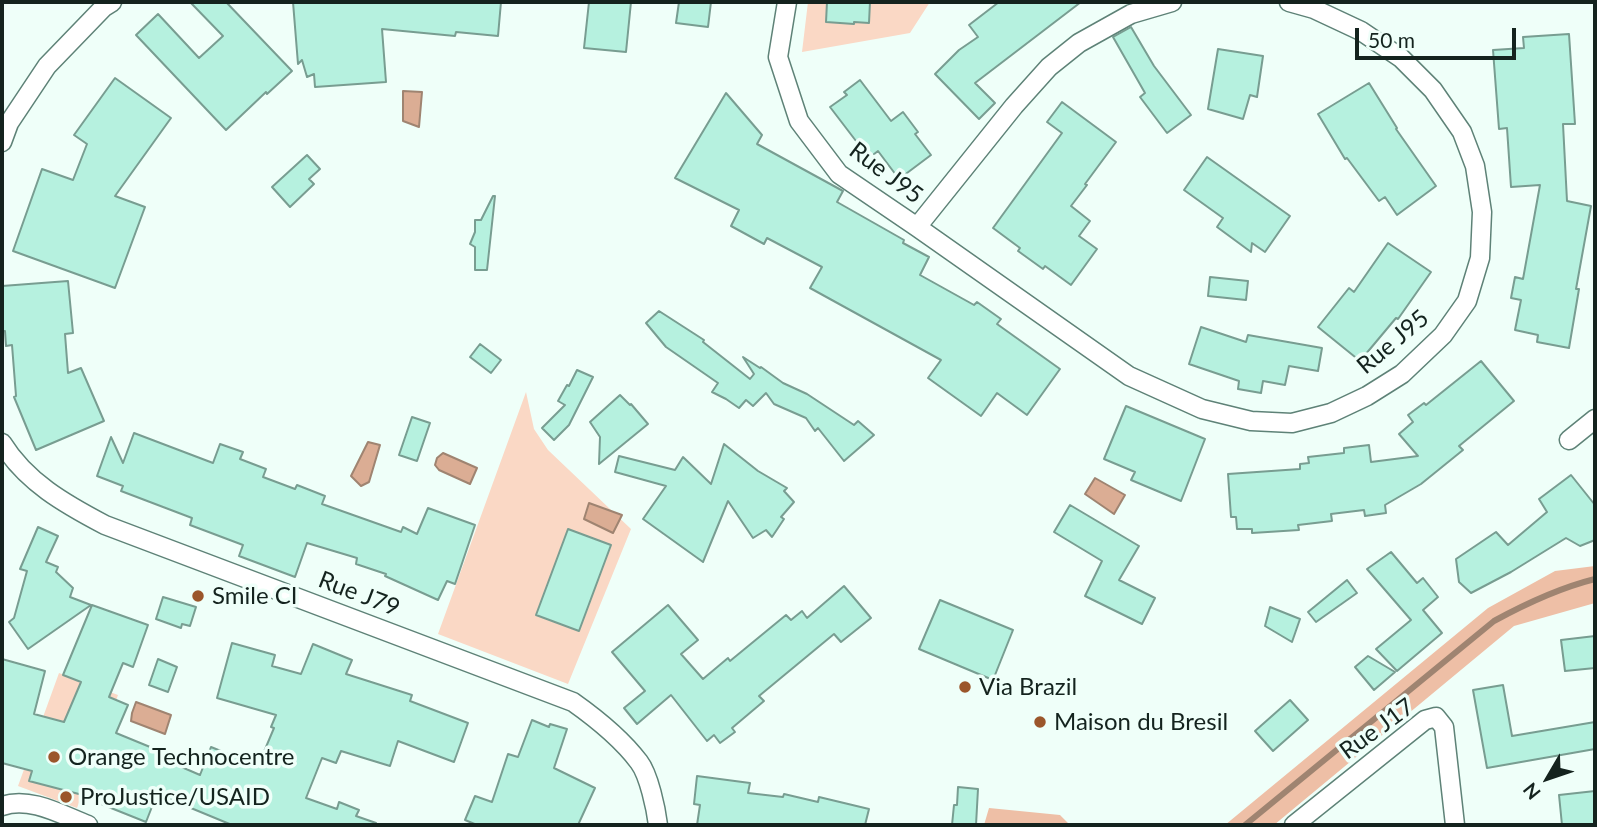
<!DOCTYPE html>
<style>
body{margin:0}
#map{position:relative;width:1597px;height:827px;overflow:hidden;background:#effff9;font-family:Lato,sans-serif}
canvas{display:block}
.frame{position:absolute;inset:0;border:4px solid #14231e;pointer-events:none}
.north{position:absolute;left:1513px;top:743px;width:70px;height:70px;-webkit-text-stroke:5px #effff9;paint-order:stroke;rotate:231deg;font-size:19px;font-weight:700;line-height:28px;text-align:center;color:#14231e}
.north::after{content:'';display:block;margin:auto;width:24px;height:32px;background:#14231e;clip-path:polygon(50% 0,100% 100%,50% 72%,0 100%)}
.scale{position:absolute;left:1355px;top:28px;width:161px;height:32px;box-sizing:border-box;border:4px solid #14231e;border-top:0;padding-left:9px;font-size:21px;line-height:24px;white-space:nowrap;color:#14231e;-webkit-text-stroke:5px #effff9;paint-order:stroke}
</style>
<div id="map">
<canvas width="1597" height="827"></canvas>
<div class="frame"></div>
<div class="north">N</div>
<div class="scale">50 m</div>
</div>
<script>
const c = document.querySelector('canvas').getContext('2d');
c.lineJoin = 'round';
function fill(path, color) { c.fillStyle = color; c.fill(path, 'evenodd'); }
function trace(path, color, width, dash) { c.strokeStyle = color; c.lineWidth = width; c.lineCap = dash ? 'butt' : 'round'; c.setLineDash(dash || []); c.stroke(path); }
function drawText(font, color, halo, rows, align = 'center') {
  c.font = font + ' Lato,sans-serif'; c.lineWidth = 7; c.setLineDash([]); c.textBaseline = 'middle'; c.strokeStyle = halo; c.fillStyle = color; for (const [text, x, y, turn = 0] of rows) {
    c.save(); c.translate(x, y); c.rotate((+turn || 0) * Math.PI / 180); c.textAlign = isNaN(turn) ? turn : align; if (halo) c.strokeText(text, 0, 0); c.fillText(text, 0, 0); c.restore();
  }
}
const green = new Path2D(`
 M808 2H930L910 33 802 52Z
 M526 392 534 429 548 450 631 529 568 684 438 634Z
 M59 673 118 695 77 808 18 786Z`);
const forest = new Path2D(`
 M1595 566V603L1514 626 1274 825H1225L1488 608 1555 571Z
 M989 808 1060 815 1070 825H984Z`);
const water = new Path2D(`
 M403 91 422 92 419 127 403 121Z
 M368 442 380 445 369 482 361 486 351 476Z
 M443 453 477 468 470 484 439 470 435 465 437 458Z
 M1095 478 1125 495 1114 514 1085 494Z
 M589 503 622 515 613 533 584 519Z
 M136 702 171 715 165 734 131 721 132 713Z`);
const stream = new Path2D(`
 M1245 825 1494 621C1527 603 1559 588 1595 579`);
const building = new Path2D(`
 M190 2H226L292 71 267 94 266 92 226 130 136 35 158 14 199 58 223 36Z
 M293 2H501L498 36 456 32 455 36 382 29 386 82 315 87 314 74 307 77 302 60 298 64Z
 M589 2H631L626 52 584 48Z
 M679 2H711L708 27 676 23Z
 M827 2H870L869 23 854 22V24L826 22Z
 M999 2H1081L975 83 995 103 979 119 935 74 959 50 978 37 969 25Z
 M1131 27 1154 66 1191 115 1167 133 1140 97 1145 93 1113 37Z
 M1569 34 1575 124H1563L1567 201 1591 206 1576 289H1579L1569 348 1537 342 1538 335 1515 330 1521 300 1511 298 1515 277 1523 279 1540 185 1511 187 1507 128 1499 129 1493 50 1524 48 1523 37Z
 M1218 49 1263 56 1257 97 1250 95 1243 119 1208 109Z
 M115 78 171 118 115 196 145 207 115 288 13 251 42 169 73 180 87 144 74 135Z
 M860 80 891 121 903 112 918 132 915 134 931 155 899 179 878 151 869 158 830 107 847 95 844 92Z
 M1369 83 1397 128 1396 129 1436 186 1397 215 1385 197 1379 201 1347 158 1345 159 1318 114Z
 M726 93 762 135 757 144 843 191 837 202 904 240 903 243 929 257 920 275 974 305 977 302 1001 319 997 324 1060 369 1027 415 997 393 981 416 928 378 941 360 810 288 822 267 767 238 764 244 731 226 739 210 675 178Z
 M1062 102 1116 142 1085 184 1087 185 1071 206 1090 221 1079 236 1097 249 1071 285 1045 266 1043 269 1018 251 1020 248 993 228 1062 133 1047 122Z
 M307 155 320 169 309 179 314 184 290 207 272 187Z
 M1207 157 1290 216 1265 252 1252 243 1251 252 1217 227 1223 218 1184 190Z
 M493 196H495L487 270H475V247L470 244 475 232V220H481Z
 M1388 243 1431 272 1398 319 1396 318 1360 361 1318 327 1349 288 1354 292Z
 M1210 277 1248 281 1246 300 1208 296Z
 M68 281 73 333 65 334 68 373 81 368 104 421 36 450 14 397 16 396 12 345 6 346 5 331H2V286Z
 M659 311 704 340 703 342 750 379 754 374 743 357 760 368 761 367 783 383 807 394 854 425 858 421 874 435 844 461 818 428 815 431 806 418 774 404 766 393 753 406 746 400 739 408 726 399 712 392 718 383 666 347 646 323Z
 M1201 327 1246 342 1248 335 1322 348 1318 371 1289 366 1285 385 1263 381 1261 393 1238 389 1239 381 1189 364Z
 M480 344 501 360 491 373 470 357Z
 M1481 361 1514 401 1459 446 1463 450 1421 484 1385 505 1386 513 1365 516 1364 510 1331 514 1332 521 1298 525 1299 530 1252 533V529H1237L1236 517H1231L1228 474 1300 469V464L1309 463 1308 457 1344 453V448L1369 445 1371 462 1418 456 1399 434 1413 422 1408 415 1424 403 1426 405Z
 M577 370 593 377 569 425 554 440 542 428 565 405 558 401 567 385 569 386Z
 M620 395 630 405 631 404 648 424 599 464 600 437 590 422Z
 M1126 406 1205 439 1181 501 1131 480 1135 472 1104 459Z
 M412 417 430 423 417 461 399 455Z
 M134 433 213 463 220 444 243 452 240 459 266 469 263 477 295 489 297 485 325 496 322 504 401 532 403 527 417 534 428 508 475 525 455 584 447 581 438 600 385 576 386 574 356 564 357 558 307 543 295 577 239 556 243 545 190 525 192 518 121 491 123 486 97 476 111 437 123 463Z
 M724 444 758 471 787 488 784 491 794 502 781 517 784 519 772 537 766 530 753 538 728 501 703 562 643 519 666 486 615 472 619 456 675 470 683 457 711 484Z
 M1571 475 1595 505V540L1580 546 1566 538 1511 572 1471 593 1459 582 1456 559 1496 532 1508 545 1547 512 1539 499Z
 M1070 505 1139 546 1119 580 1155 598 1142 624 1085 596 1102 561 1054 532Z
 M38 527 58 536 46 562 58 567 56 572 73 588 70 597 91 605 28 649 9 622 14 618 27 571 20 569Z
 M568 529 611 545 579 631 536 615Z
 M1391 552 1417 583 1423 578 1438 597 1423 610 1442 633 1397 671 1376 649 1411 620 1367 569Z
 M1347 580 1357 593 1316 622 1308 612Z
 M844 586 871 618 841 642 834 634 759 696 764 701 732 728 735 732 720 743 714 735 707 741 671 695 637 724 624 708 645 691 612 652 668 605 698 640 681 654 703 679 728 658 730 661 786 615 791 620 802 611 807 618Z
 M163 597 196 607 190 626 182 624 181 628 156 619Z
 M940 600 1013 630 993 680 919 649Z
 M92 605 148 625 133 667 123 663 109 697 128 705 116 733 172 756 170 762 200 775 211 747 258 766 274 728 271 727 276 715 217 698 232 643 275 655 272 666 301 674 313 644 352 660 346 674 412 695 410 701 468 723 454 762 398 741 390 766 341 751 336 763 322 758 306 798 337 809 339 802 359 810 356 816 376 823V825H232L157 794 146 822 96 802 98 799 29 781 32 771 2 763V659L45 671 34 714 64 722 81 682 63 675Z
 M1270 607 1300 619 1292 642 1265 626Z
 M1595 636V668L1565 671 1561 640Z
 M1368 656 1395 672 1374 690 1355 667Z
 M158 659 177 667 168 692 149 685Z
 M1503 685 1512 736 1595 722V749L1487 768 1473 690Z
 M1290 700 1308 720 1273 751 1255 731Z
 M532 720 549 727 550 724 567 729 554 768 595 788 578 825H477L465 820 475 796 492 802 508 754 518 757Z
 M697 776 750 783 748 793 783 797 784 794 818 802 819 797 869 809 865 825H697L700 805 694 804Z
 M958 787 978 789 976 825H952L954 805H957Z
 M1595 791V825H1562L1559 795Z`);
const minor = new Path2D(`
 M787 2 778 57 799 121 839 174 917 227 1129 376 1202 409 1251 421 1292 423 1331 413 1367 396 1402 374 1443 335 1467 301 1480 258 1482 212 1475 166 1462 132 1433 90 1401 58 1361 31 1314 9 1289 2
 M2 142 9 123 47 66 104 7 112 2
 M917 227 1014 106 1049 67 1079 43 1131 14 1172 2
 M1569 440 1595 419
 M2 443C26 482 65 504 105 525L573 702C597 719 621 738 639 762 649 775 656 809 658 825
 M2 806C30 796 62 815 88 825
 M1294 825 1425 720 1436 717 1444 727 1455 825`);
const markers = [
 [198,596,7,"#9b562b"],
 [965,687,7,"#9b562b"],
 [1040,722,7,"#9b562b"],
 [54,757,7,"#9b562b"],
 [66,797,7,"#9b562b"]
];
const streetNames = [
 ["Rue J95",886,173,37],
 ["Rue J95",1393,342,-40],
 ["Rue J79",359,594,21],
 ["Rue J17",1377,729,-36]
];
const poiNames = [
 ["Smile CI",212,596],
 ["Via Brazil",979,687],
 ["Maison du Bresil",1054,722],
 ["Orange Technocentre",68,757],
 ["ProJustice/USAID",80,797]
];
fill(green, '#fad8c5');
fill(forest, '#eebfa6');
fill(water, '#dbad94');
trace(water, '#9f8471', 2);
trace(stream, '#9f8471', 6);
fill(building, '#b6f1df');
trace(building, '#789d91', 2);
trace(minor, '#5e8277', 21);
trace(minor, '#fff', 18);
for (const [x, y, r, color] of markers) { const dot = new Path2D(); dot.arc(x, y, r, 0, 2 * Math.PI); c.fillStyle = color; c.fill(dot); trace(dot, '#effff9', 2.5); }
drawText('24px', '#14231e', '#effff9', streetNames);
drawText('24px', '#14231e', '#effff9', poiNames, 'left');
</script>
